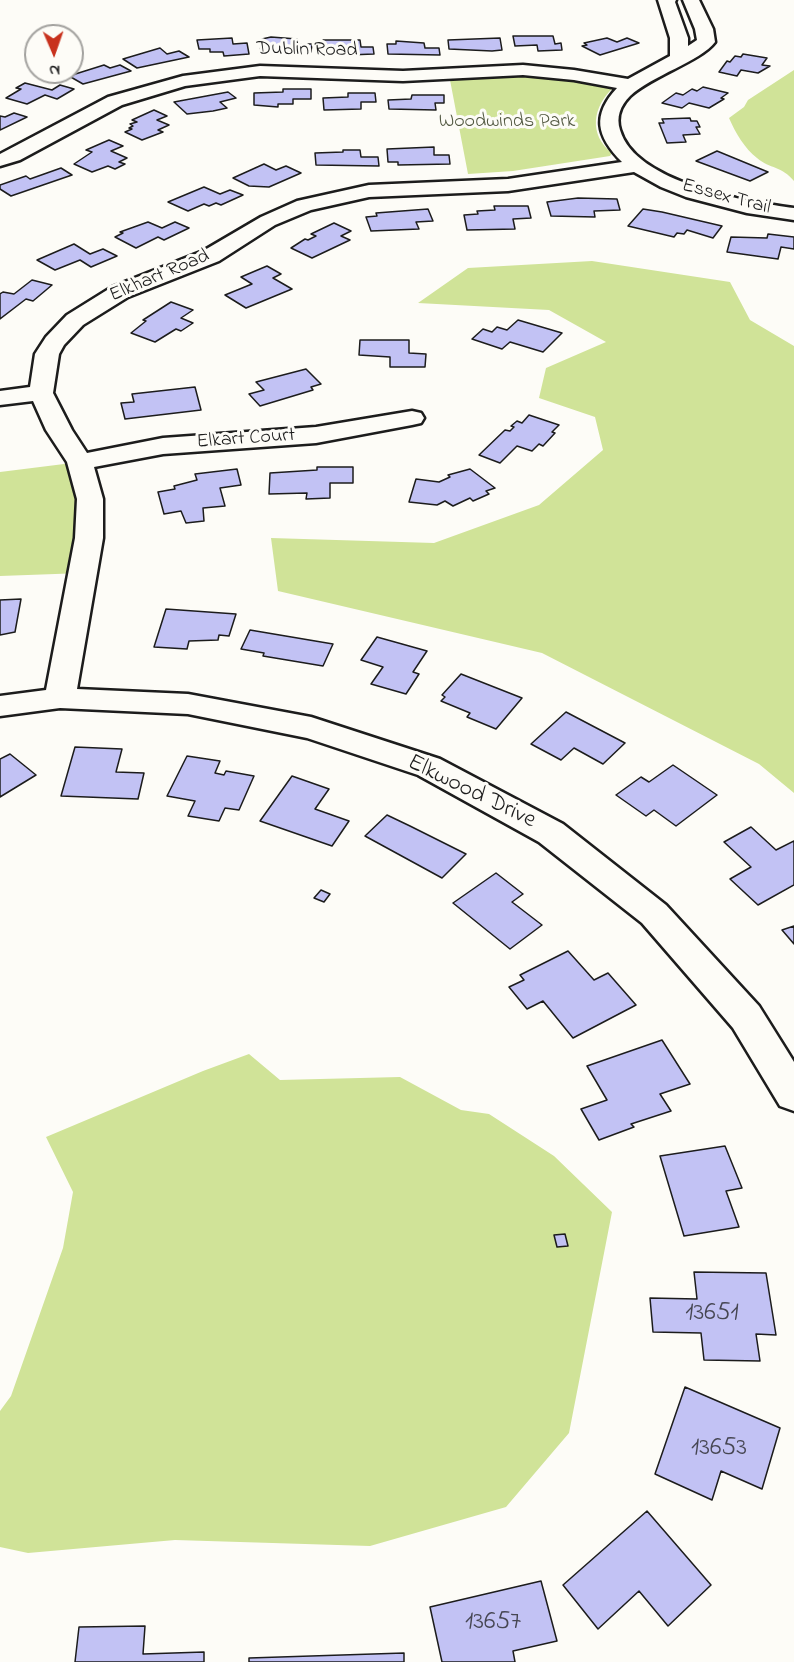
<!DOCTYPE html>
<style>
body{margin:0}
#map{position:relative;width:794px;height:1662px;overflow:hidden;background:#fdfcf7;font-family:"Indie Flower",sans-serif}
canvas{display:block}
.north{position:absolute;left:24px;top:24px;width:60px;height:60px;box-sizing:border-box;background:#fdfcf7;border:2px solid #a3a29f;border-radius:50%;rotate:178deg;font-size:16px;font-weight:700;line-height:24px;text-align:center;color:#1c1c1c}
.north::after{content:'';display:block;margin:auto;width:21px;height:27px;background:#c8321e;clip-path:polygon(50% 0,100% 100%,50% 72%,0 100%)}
</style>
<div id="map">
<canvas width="794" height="1662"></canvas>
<div class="north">N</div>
</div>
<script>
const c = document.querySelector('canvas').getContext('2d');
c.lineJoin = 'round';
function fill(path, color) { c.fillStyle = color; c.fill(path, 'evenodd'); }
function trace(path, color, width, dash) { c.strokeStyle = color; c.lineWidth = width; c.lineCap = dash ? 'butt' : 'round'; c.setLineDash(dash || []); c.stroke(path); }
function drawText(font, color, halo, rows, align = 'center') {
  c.font = font + ' "Indie Flower",sans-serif'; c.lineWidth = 6; c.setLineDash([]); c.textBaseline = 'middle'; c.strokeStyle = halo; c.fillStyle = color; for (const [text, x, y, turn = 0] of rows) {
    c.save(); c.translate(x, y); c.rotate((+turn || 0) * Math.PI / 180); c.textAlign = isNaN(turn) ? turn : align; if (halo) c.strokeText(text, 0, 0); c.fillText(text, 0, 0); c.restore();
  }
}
const green = new Path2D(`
 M794 70V181C782 166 770 169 757 158 745 149 735 132 729 118L744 107 748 100Z
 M526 74 613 88C593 106 588 135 612 153L610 156 513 171 468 174 450 80Z
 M592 261 730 282 750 320 794 346V793L759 764 542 653 278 591 271 538 434 543 539 505 603 450 595 417 539 398 546 368 606 342 549 310 418 303 468 268Z
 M80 462 83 573 0 576V472Z
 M249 1054 280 1080 400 1077 461 1110 489 1114 554 1156 612 1212 569 1433 506 1507 370 1546 175 1540 28 1553 0 1547V1411L11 1396 63 1248 73 1192 46 1137 203 1071Z`);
const building = new Path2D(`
 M513 36H553L555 44 561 43 562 50 538 51 537 45 515 46Z
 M271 37 297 39V44H312L311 52 260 49 262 39Z
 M232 38 233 44 247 43 249 54 224 56 223 52H210V49H199L197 40Z
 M500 38 502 50 492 51 449 49 448 40Z
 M607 38 617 42 627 38 639 43 600 55 582 46 587 45 584 43Z
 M323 40H360L361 47H373L374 54 348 55V49H323Z
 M396 41 424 43 425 48H439L440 55 388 54 387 44H396Z
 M160 48 167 54 179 51 189 57 137 68 123 59Z
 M743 54 767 58 762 65 770 66 758 73 741 70 737 76 719 72 727 61 730 62 735 56 741 57Z
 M104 65 110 68 120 65 131 71 83 84 69 76Z
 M25 83 52 90 60 85 74 89 57 99 45 95 27 104 6 98 21 89 16 88Z
 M703 87 728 93 721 98 724 99 709 108 689 103 682 108 662 103 676 93 683 95 692 89 697 91Z
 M283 89H311V99H293V104H278V107L254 105V93L283 92Z
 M228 92 236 98 220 102 227 108 213 111 187 114 174 102Z
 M348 93H375L376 102H361V109L324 110 323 98 348 97Z
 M412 95H444V103H435L436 110 389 109 388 100 411 99Z
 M154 110 167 116 157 120 169 125 158 130 163 132 142 140 125 132 132 129 129 128 133 126 130 124 137 122 132 120Z
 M14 113 27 117 0 130V116L5 117Z
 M690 118 691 121H697L700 127H696L700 134 683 135 686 142 667 143 659 123H664L662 119Z
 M109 140 123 146 111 151 127 158 119 162 125 164 115 169 108 166 92 172 74 164 92 152 86 150Z
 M434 147V155H449L450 164 398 165V162H388L387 149Z
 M343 150H360L361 157H378L379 166 316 165 315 153 343 152Z
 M717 151 768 172 750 181 696 161Z
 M264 164 276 170 286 166 301 173 269 187 249 186 233 178Z
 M61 168 72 175 11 196 0 189V185L26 176 30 179Z
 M204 187 220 194 230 190 243 195 221 205 216 203 209 206 204 204 188 211 168 202Z
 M578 198 617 199 620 210 594 211 595 217 551 216 547 202Z
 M494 206H528L531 218 513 219 515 229 467 230 464 215 478 214 477 211 495 210Z
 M428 209 433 221 416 222 419 229 371 231 366 217 377 216 376 213Z
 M643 209 662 212 722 226 713 238 687 230 684 234 677 233 674 237 628 226Z
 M148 222 162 228 175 222 189 228 164 240 158 237 136 248 115 237 123 233 120 232Z
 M334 223 351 231 341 236 350 240 312 258 291 248 305 239 308 240 316 236 311 234Z
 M768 234 794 237V249L781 247 778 259 727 252 731 237 767 238Z
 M74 244 90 254 103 249 117 256 91 267 80 260 55 270 37 260Z
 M267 266 281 274 273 278 292 289 246 308 225 295 252 284 241 277Z
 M32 280 52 285 33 301 26 299 0 319V294L3 292 14 294Z
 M171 302 193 310 181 318 193 323 181 331 176 329 155 342 131 333 146 321 143 320Z
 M518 320 562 333 543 352 510 342 502 349 472 339 483 329 492 332 497 327 507 330Z
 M360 340H409V353L426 354 425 367H390V357L359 355Z
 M306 369 321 384 311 387 313 390 260 406 249 394 264 390 256 382Z
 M195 387 201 410 125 419 121 403 134 402 132 394Z
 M529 415 559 425 552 432 555 433 543 446 539 444 532 451 517 446 500 463 479 455 505 430 510 431 514 427 511 426 517 421 522 423Z
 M317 467H353V483H330V498L306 499 307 493 269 494 270 473 317 470Z
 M237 469 241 485 220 488 225 506 203 508 204 521 186 523 181 511 164 514 158 492 175 489 174 486 197 480 195 474Z
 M470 469 495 488 486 491 489 494 473 501 470 498 453 506 445 501 437 505 409 502 416 479 439 482 450 477 448 475Z
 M21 599 15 632 0 635V600Z
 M166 609 236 614 229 636 219 635 218 640 189 641 187 649 154 647Z
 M250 630 333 644 323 666 263 656 264 653 241 649Z
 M377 637 427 651 413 672 419 674 406 694 371 684 383 667 361 660Z
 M461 674 522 698 496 729 467 717 470 713 441 701 445 697 442 695Z
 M566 712 625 743 603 764 574 748 561 760 531 744Z
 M75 747 122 749 116 772 144 773 138 799 61 796Z
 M10 754 36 775 0 797V759Z
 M187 756 220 761 215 773 224 775 226 771 254 776 239 810 225 808 219 821 188 816 195 801 167 796Z
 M673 765 717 795 676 826 654 810 646 816 616 795 641 777 649 782Z
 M292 776 329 789 315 809 349 821 332 846 260 821Z
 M387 815 410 826 466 854 442 878 365 836Z
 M751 827 776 850 794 841V885L758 905 730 879 751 867 724 842Z
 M496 873 523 894 512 902 542 925 510 949 453 903Z
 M321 890 330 894 324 902 314 898Z
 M794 926V944L782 930Z
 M568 951 594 980 608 973 636 1005 573 1038 543 1001 527 1009 509 987 524 980 520 975Z
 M662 1040 690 1084 660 1094 671 1111 631 1124 634 1127 599 1140 581 1109 607 1100 587 1066Z
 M725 1146 742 1188 726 1191 739 1227 684 1236 660 1156Z
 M565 1234 568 1246 557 1247 554 1235Z
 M694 1272 766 1273 776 1335 756 1334 760 1361 704 1360 701 1333 653 1332 650 1298 697 1299Z
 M685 1387 780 1428 762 1489 721 1471 712 1500 655 1474Z
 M647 1511 711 1585 668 1626 639 1591 598 1629 563 1585Z
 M541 1581 557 1641 513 1651 515 1662H442L430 1607Z
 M145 1626 143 1654 204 1652V1662H75L79 1627Z
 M404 1653V1662H249V1658Z`);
const street = new Path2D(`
 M658 0H676L675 2 688 38V46L697 40 695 29 683 0H699L713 29 715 42C701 61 651 76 630 96 620 106 616 117 620 130 635 183 748 202 794 208V220L747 213 686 197 661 187 634 172 508 191 369 197 311 210 275 225 219 261 128 297 83 325 64 345 59 354 53 393 72 430 87 453 163 438 316 427 412 411 421 413 424 418 421 423 412 425 316 443 163 454 94 467 103 499V538L77 689 188 694 311 717 440 759 563 824 666 905 759 1006 794 1062V1111L780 1106 733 1028 642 923 539 842 418 775 307 738 188 714 60 708 0 716V696L46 690 75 538 77 499 67 462 46 430 33 401 0 405V391L30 387 35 354 46 337 67 315 112 287 203 251 261 217 297 201 369 185 508 179 622 162C596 136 592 115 617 88L574 80 523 75 403 81 260 76 185 86 122 105 20 160 0 166V154L108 97 183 76 260 66 403 71 523 65 574 70 628 79 670 56V38Z`);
const farStreetnames = [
 ["Dublin Road",307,51,1],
 ["Essex Trail",726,198,15],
 ["Elkhart Road",160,277,-23],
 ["Elkart Court",246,440,-4]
];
const farParknames = [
 ["Woodwinds Park",507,123]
];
const streetNames = [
 ["Elkwood Drive",471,793,26]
];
const nearNumbernames = [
 ["13651",712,1315],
 ["13653",719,1450],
 ["13657",493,1624]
];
fill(green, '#d0e398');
fill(building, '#c2c2f4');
trace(building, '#1c1c1c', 1.5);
trace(street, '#1c1c1c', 5);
fill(street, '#fdfcf7');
drawText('20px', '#1c1c1c', '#fdfcf7', farStreetnames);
drawText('20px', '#525841', '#fdfcf7', farParknames);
drawText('24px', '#1c1c1c', '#fdfcf7', streetNames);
drawText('26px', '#464652', null, nearNumbernames);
</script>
